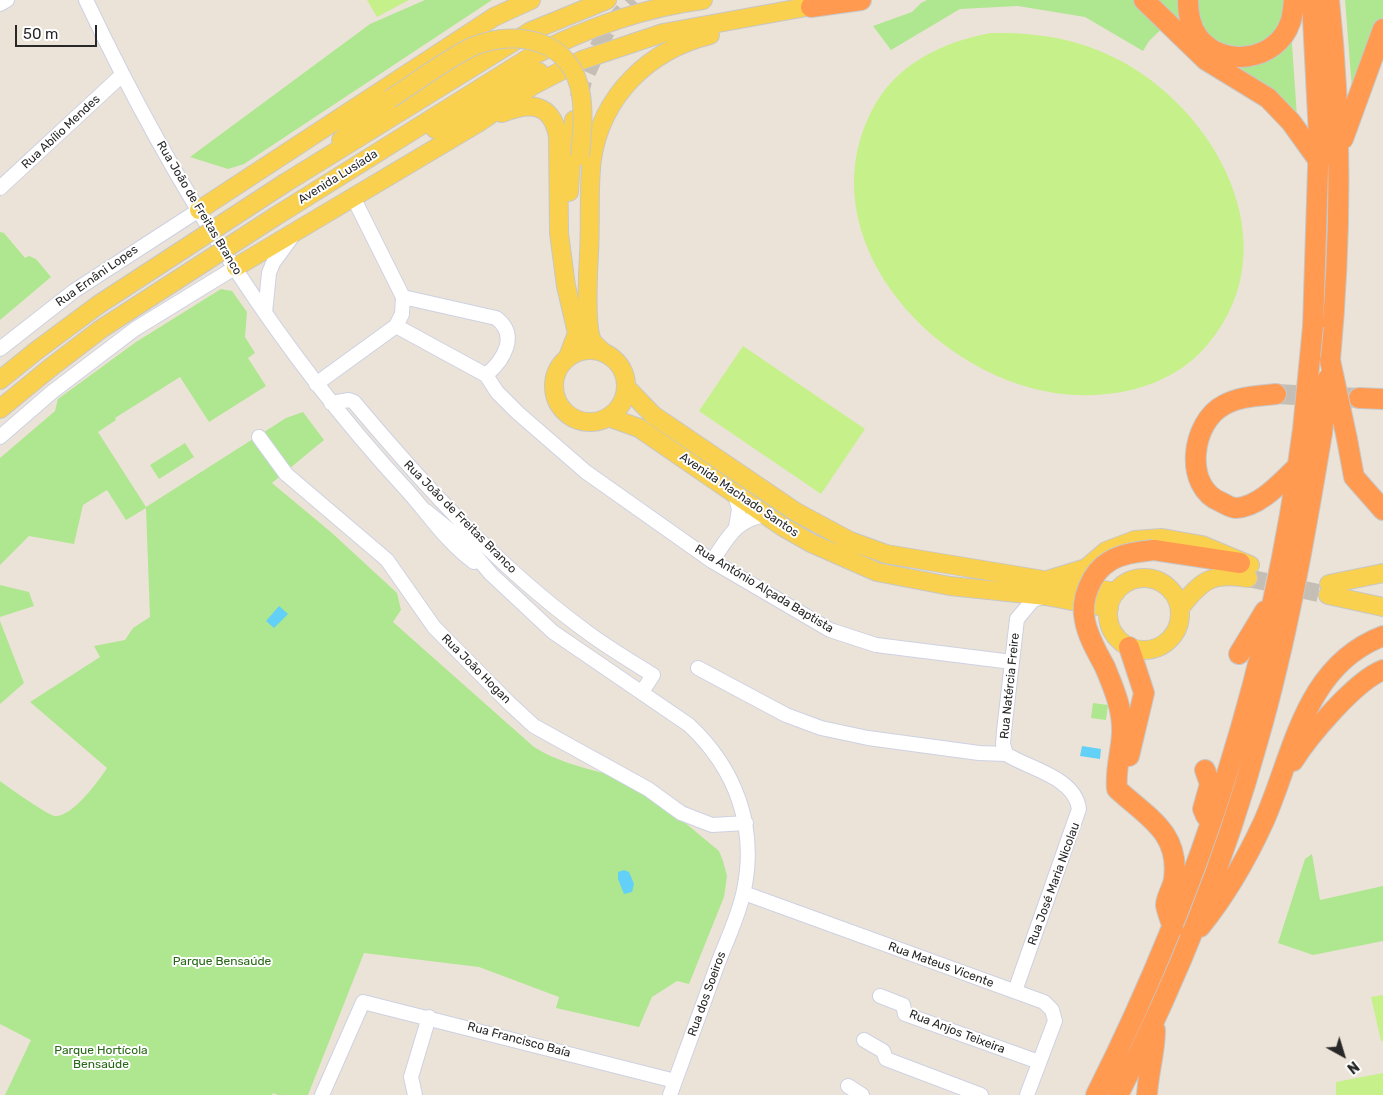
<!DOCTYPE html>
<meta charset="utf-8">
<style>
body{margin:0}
#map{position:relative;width:1383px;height:1095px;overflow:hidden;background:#ece3d8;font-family:Rubik,sans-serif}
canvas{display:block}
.north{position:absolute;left:1318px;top:1030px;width:50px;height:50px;-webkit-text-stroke:4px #fff;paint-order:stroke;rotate:141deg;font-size:14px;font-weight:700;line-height:20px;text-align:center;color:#282828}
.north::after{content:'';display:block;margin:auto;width:18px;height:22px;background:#282828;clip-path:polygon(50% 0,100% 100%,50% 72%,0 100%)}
.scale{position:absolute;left:15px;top:25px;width:82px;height:22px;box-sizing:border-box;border:2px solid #282828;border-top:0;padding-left:6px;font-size:15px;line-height:18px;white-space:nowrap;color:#282828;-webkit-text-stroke:4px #fff;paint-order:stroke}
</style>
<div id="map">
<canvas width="1383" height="1095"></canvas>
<div class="north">N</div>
<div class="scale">50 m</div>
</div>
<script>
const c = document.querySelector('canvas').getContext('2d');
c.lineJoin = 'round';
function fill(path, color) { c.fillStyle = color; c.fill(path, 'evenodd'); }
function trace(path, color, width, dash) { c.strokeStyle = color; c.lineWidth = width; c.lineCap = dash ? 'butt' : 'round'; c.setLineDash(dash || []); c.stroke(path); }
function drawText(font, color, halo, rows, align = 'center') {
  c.font = font + ' Rubik,sans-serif'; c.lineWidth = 4; c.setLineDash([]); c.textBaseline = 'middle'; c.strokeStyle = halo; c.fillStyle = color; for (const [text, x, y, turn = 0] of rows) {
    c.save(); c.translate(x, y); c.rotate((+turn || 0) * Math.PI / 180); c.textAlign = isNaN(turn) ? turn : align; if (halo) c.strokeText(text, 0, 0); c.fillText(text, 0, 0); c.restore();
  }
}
const green = new Path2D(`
 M425 0H492L244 164 228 169 190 157 370 24Z
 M927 0H1289L1297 117 1223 62 1172 19 1149 41 1143 51 1085 17 1018 6 960 9 891 50 873 26 912 12 921 3Z
 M1345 0H1383V18L1353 102Z
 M0 232 4 233 25 258 29 256 36 259 51 277 0 320Z
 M221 289 232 291 247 312 245 337 255 353 248 358 266 386 209 422 180 377 115 418 116 420 98 432 146 507 286 418 303 412 324 440 272 483 332 533 397 593 401 610 393 622 534 747C554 760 580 767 603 773L607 771 645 792 689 826 719 851 723 861 727 876 724 897 689 984 677 981 652 997 639 1027 556 1008 559 997 479 967 364 953 308 1095H278L273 1093 272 1095H5L31 1040 0 1024V781C8 787 49 816 55 816 72 817 98 782 107 768L30 702 100 657 94 646 125 640 133 628 150 617 146 508 126 520 107 490 83 505 74 544 29 536 0 565V458L55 411 58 399 136 342Z
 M185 443 194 457 159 479 150 465Z
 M0 585 29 592 34 606 0 617Z
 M0 621 24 683 0 704Z
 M1093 703 1108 705 1106 720 1091 718Z
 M1312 854 1320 900 1383 886V941L1313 955 1278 943 1305 859Z`);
const pitch = new Path2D(`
 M367 0H409L377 17Z
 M991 33C1037 32 1082 39 1123 62 1224 118 1293 257 1200 353 1172 381 1131 394 1092 395 955 401 801 248 872 110 896 64 942 42 991 33Z
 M743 346 865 429 821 494 699 411Z
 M1383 995V1041H1381L1371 997Z
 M1383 1073V1095H1336V1082Z`);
const water = new Path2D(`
 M279 606 288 614 274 628 266 621Z
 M1082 746 1101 749 1100 759 1080 756Z
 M624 870 629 872 634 884 632 892 624 894 618 879V872Z`);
const majorTunnel = new Path2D(`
 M579 98 583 81 607 29 634 0
 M1248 578 1328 595`);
const highwayTunnel = new Path2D(`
 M1276 394 1359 398`);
const minor = new Path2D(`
 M86 0C169 176 273 345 405 488 428 513 446 542 474 562
 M0 4 7 0
 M0 188 122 75
 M353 197 403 297
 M265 313 269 273 273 263 294 234
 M396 326 486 375 497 392 518 413 586 472 712 561 830 630 876 645 1012 662
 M0 349 74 291 199 210
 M316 384 396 326 402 314 403 297 496 318C519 335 504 360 486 375
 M331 403 349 400 354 402C423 484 496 565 583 629 605 646 629 660 653 675L642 692
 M0 437 52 392 135 329 236 267
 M259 437 286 474 387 560 434 627 509 703 534 726 648 789 681 813 712 825 746 823
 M735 495 739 509 736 527
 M426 511 463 541 491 574 553 632 689 725C736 769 757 827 744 890 739 916 726 941 717 966 701 1009 686 1052 670 1095
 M712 561C728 538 735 520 765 515
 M698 668 786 715 821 728 868 738 979 753 1006 754
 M1006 754C1029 769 1075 777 1079 809L1015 991
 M1006 754 1003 744 1004 731 1017 619 1033 600 1046 596
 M744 893 1044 1002 1052 1010 1055 1021 1027 1095
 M880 996 903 1005 905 1014 1039 1062
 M864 1040 883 1051 886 1059 981 1095
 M848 1086 862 1095
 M322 1095 363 1002 675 1081
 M415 1095 411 1077 429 1017`);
const major = new Path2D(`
 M502 113C530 102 551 102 558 136L559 233 566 286 577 333 568 357
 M435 129 518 81 539 72
 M341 140 356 125 390 99
 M285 183 531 31 607 0
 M569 192 574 120
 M199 210 494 17 531 0
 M276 216 532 56C586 28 642 8 703 0
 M236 267 478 123 532 86 582 60 663 33 823 4
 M554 386a36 36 0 1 1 72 0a36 36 0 1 1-72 0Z
 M603 352C600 349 594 344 592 341 585 324 588 273 589 254 591 222 588 190 592 159 602 95 649 50 710 35
 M0 380 36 351
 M626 387 653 415 796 512 850 541 886 554 1116 592
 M0 409 50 368
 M608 417 639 428 783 527 811 543 877 572 950 586 1046 596 1109 608
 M1108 614a36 36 0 1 1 72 0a36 36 0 1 1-72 0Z
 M1050 579 1086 568 1106 551 1135 540 1162 538 1202 545 1250 565
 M1329 584 1383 573
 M1328 595 1383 607
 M1180 608C1201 581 1211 572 1248 578`);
const highway = new Path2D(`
 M1144 0 1206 60 1268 98 1291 122 1319 161
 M1188 0C1188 13 1190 26 1198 37 1222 69 1277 61 1290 23 1293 16 1293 7 1294 0
 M1312 0 1319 136 1313 326
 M1329 0C1342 119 1341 240 1330 360
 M811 7 861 0
 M1343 139 1383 29
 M1276 394C1259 396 1240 396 1224 405 1191 422 1183 487 1221 502 1225 504 1231 508 1236 508 1260 507 1282 481 1298 466
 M1359 398 1383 399
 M1347 439 1354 477 1383 510
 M1154 550 1240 563
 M1129 647 1144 693 1129 756
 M1239 654 1265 611
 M1105 667C1114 689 1123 709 1122 734 1121 753 1115 770 1117 789 1147 817 1180 832 1174 879 1173 888 1166 897 1166 905 1167 912 1171 921 1173 928
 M1293 761C1309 736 1355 681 1383 670
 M1205 770 1210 784 1203 809 1206 816
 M1200 927C1226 895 1247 858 1264 821 1294 753 1304 666 1383 636
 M1096 1095C1203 882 1272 665 1303 429
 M1118 1095C1176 982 1224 863 1258 740 1287 639 1305 536 1322 433
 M1147 1095C1148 1073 1155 1053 1155 1030`);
const majorBridge = new Path2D(`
 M390 99C415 83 449 57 474 46 519 28 573 41 581 95 584 115 582 135 580 156
 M36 351 98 305 285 183
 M50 368 101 329 276 216`);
const highwayBridge = new Path2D(`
 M1330 360 1347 439
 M1303 429 1313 326
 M1322 433 1328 378
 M1105 667C1097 652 1088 637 1085 621 1080 600 1091 572 1110 561 1123 553 1139 552 1154 550`);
const streetNames = [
 ["Rua Abílio Mendes",61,132,-43],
 ["Avenida Lusíada",338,177,-32],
 ["Rua João de Freitas Branco",199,208,59],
 ["Rua Ernâni Lopes",97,276,-35],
 ["Avenida Machado Santos",739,495,34],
 ["Rua João de Freitas Branco",460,517,45],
 ["Rua António Alçada Baptista",764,589,31],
 ["Rua João Hogan",476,669,45],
 ["Rua Natércia Freire",1010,686,-84],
 ["Rua José Maria Nicolau",1054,884,-70],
 ["Rua Mateus Vicente",941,965,20],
 ["Rua dos Soeiros",707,994,-70],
 ["Rua Anjos Teixeira",957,1032,21],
 ["Rua Francisco Baía",519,1040,15]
];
const parkNames = [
 ["Parque Bensaúde",222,962],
 ["Parque Hortícola",101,1051],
 ["Bensaúde",101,1065]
];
fill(green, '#aee78f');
fill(pitch, '#c5f08a');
fill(water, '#62d0f7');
trace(majorTunnel, '#c5beb5', 18, [18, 9]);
trace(highwayTunnel, '#c5beb5', 20, [20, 10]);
trace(minor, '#cdd1e2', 16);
trace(major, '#c7c7c7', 20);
trace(highway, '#c7c7c7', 22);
trace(minor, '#fff', 14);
trace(major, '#fad14e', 18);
trace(highway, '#ff9a50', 20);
trace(majorBridge, '#c7c7c7', 20, []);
trace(highwayBridge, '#c7c7c7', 22, []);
trace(majorBridge, '#fad14e', 18);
trace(highwayBridge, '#ff9a50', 20);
drawText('12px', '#282828', '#fff', streetNames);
drawText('12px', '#266914', '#fff', parkNames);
</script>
